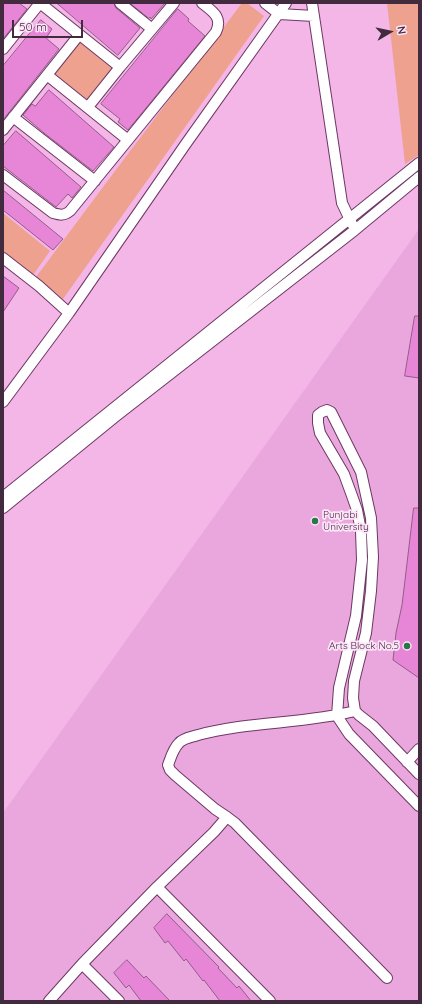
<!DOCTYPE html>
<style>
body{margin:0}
#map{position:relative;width:422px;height:1004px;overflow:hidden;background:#f3b6e7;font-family:Quicksand,sans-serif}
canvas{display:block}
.frame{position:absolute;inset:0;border:4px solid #432b3f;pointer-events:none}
.north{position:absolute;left:370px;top:12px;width:40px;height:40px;-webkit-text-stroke:3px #fee4f8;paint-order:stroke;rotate:81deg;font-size:11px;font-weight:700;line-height:16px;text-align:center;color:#432b3f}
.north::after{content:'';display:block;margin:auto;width:14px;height:18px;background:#432b3f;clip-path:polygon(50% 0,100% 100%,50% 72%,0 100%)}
.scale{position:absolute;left:12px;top:20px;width:71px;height:18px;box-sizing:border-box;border:2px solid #432b3f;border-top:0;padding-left:5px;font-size:12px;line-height:14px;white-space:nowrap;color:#432b3f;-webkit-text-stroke:3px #fee4f8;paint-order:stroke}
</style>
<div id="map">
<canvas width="422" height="1004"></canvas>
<div class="frame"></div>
<div class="north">N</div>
<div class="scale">50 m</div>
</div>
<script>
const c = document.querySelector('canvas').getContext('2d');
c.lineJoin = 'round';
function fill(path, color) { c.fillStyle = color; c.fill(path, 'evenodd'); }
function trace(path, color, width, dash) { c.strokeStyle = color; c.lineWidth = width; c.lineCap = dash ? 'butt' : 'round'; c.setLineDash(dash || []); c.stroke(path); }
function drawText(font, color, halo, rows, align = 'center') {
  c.font = font + ' Quicksand,sans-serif'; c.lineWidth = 3.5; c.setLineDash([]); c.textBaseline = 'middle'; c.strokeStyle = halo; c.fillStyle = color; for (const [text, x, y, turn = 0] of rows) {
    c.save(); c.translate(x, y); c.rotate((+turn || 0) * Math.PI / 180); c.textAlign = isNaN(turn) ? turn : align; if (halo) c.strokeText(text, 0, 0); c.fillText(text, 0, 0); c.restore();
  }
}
const built = new Path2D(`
 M419 229V1001H3V813Z`);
const green = new Path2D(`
 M242 3H247L264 16 63 299 36 277 109 179Z
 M387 3H419V155L405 164Z
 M80 40 114 68 87 102 52 74Z
 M3 213 50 251 33 275 3 252Z`);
const building = new Path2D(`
 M3 3H19L27 9 3 39Z
 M57 3H114L116 8 140 28 118 55Z
 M130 3H165L151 19 150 17 149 18Z
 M178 9 189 19 188 21 205 36 128 130 118 122 120 119 101 104Z
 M41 20 52 29 46 38 59 49 3 120V66Z
 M49 90 114 147 93 171 44 133 23 115 32 104 35 106Z
 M16 131 81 187 72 198 68 194 56 207 3 166V146Z
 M3 190 63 239 53 250 3 210Z
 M3 276 19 288 3 312Z
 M415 316H419V378L405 376Z
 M414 508H419V678L393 660 396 633 402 605Z
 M167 914 219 967 218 968 237 988 239 986 251 1001H220L204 980 203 981 186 959 184 961 168 941 165 943 154 928Z
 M127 960 144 978 146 976 170 1001H141L129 985 126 988 114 973Z`);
const minor = new Path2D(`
 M40 3 120 67 174 3
 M120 3 152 29
 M265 3 279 14 314 16
 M312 3 342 203 352 224
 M3 49 40 3
 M47 75 128 140
 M88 107 120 67
 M13 117 95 181
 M3 130 79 35
 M3 175 53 213C60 215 64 216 70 211L216 32C223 17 212 11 202 3
 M3 258 39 286 69 313
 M3 402 69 313 185 145 286 3
 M3 497 419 163
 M3 508 116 416 355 230 419 177
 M407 762 419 749
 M419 774 373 726 359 715 355 711 353 698 354 681 366 633 371 591 373 557 371 518 361 472 331 412 327 410 322 412 318 415V423L320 433 344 474 351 493 357 510 361 531 362 560 356 616 339 688 337 716 349 734 419 806
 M227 817 235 823 387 978
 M157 887 214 832 227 817 215 809 175 775 170 770 168 765C171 757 173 749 179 743 183 738 192 737 198 735 250 721 304 724 355 711
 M82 964 119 1001
 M49 1001 82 964 157 887 270 1001`);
const markers = [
 [315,521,4,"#287747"],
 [407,646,4,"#287747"]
];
const poiNames = [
 ["Punjabi",323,515],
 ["University",323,527],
 ["Arts Block No.5",399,646,"right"]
];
fill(built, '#eaa7dd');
fill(green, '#efa18f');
fill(building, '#e786d7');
trace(building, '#935c8a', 1);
trace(minor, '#6d3864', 12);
trace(minor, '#fff', 10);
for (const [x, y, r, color] of markers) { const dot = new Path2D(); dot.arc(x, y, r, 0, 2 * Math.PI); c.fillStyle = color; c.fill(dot); trace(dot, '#fee4f8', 1.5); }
drawText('10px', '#432b3f', '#fee4f8', poiNames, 'left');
</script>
